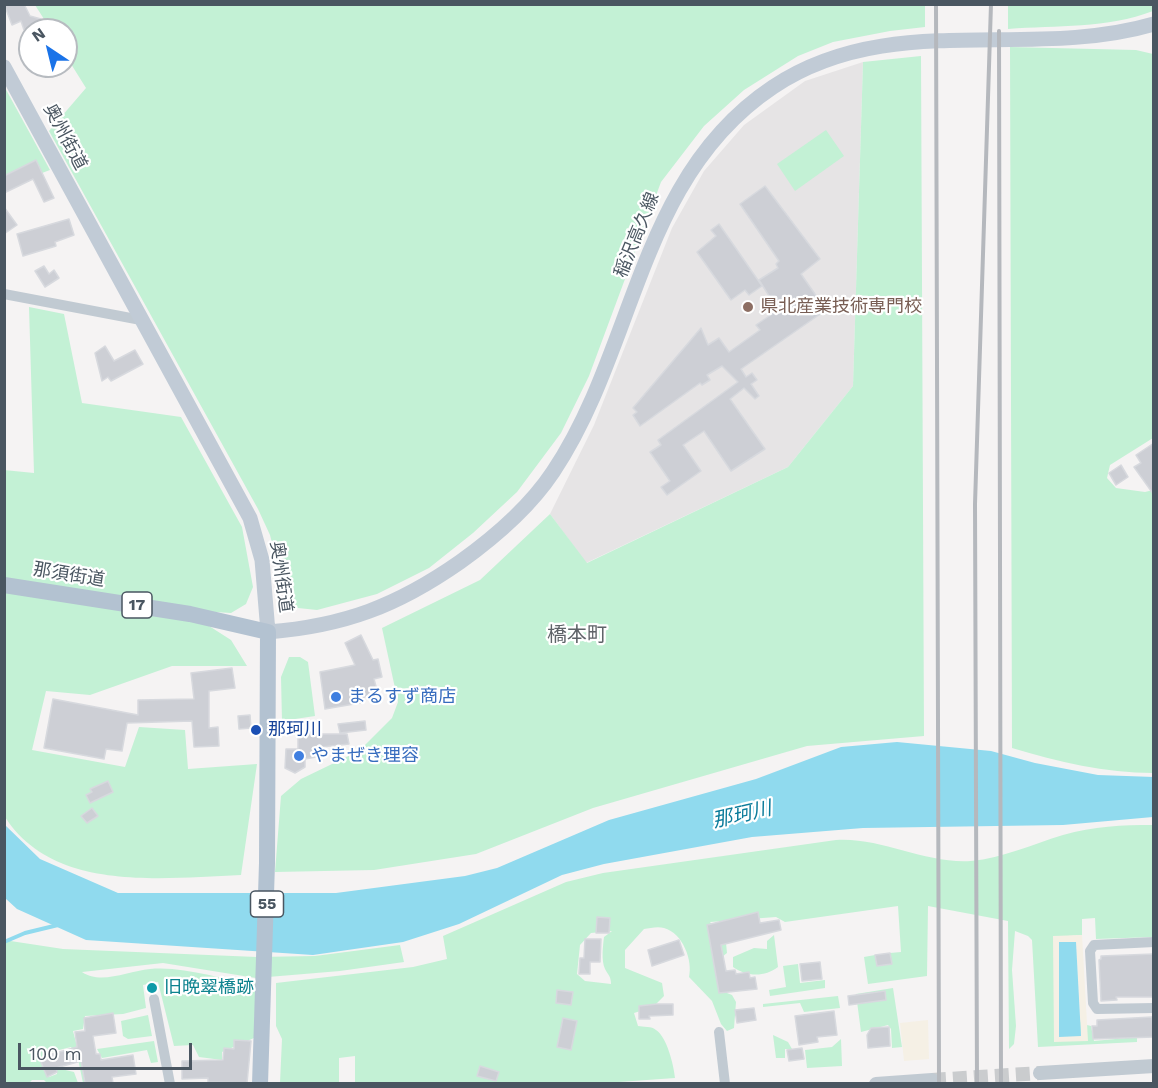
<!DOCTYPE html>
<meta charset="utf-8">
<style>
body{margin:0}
#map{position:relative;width:1158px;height:1088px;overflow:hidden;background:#f5f3f3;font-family:"Work Sans",sans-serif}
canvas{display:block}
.frame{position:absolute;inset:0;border:6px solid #4a5661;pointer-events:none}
.north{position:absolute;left:18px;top:18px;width:60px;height:60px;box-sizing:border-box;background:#fff;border:2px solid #b7bbc0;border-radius:50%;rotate:325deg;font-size:16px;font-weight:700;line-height:24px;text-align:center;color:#4a5661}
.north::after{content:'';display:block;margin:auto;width:21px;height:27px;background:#1a73e8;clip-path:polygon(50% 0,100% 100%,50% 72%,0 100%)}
.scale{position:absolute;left:18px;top:1043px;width:174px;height:27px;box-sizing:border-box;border:3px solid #4a5661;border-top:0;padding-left:8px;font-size:18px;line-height:21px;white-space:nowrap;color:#4a5661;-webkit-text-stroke:4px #fff;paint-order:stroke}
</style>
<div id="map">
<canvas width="1158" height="1088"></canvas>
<div class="frame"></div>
<div class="north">N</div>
<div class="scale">100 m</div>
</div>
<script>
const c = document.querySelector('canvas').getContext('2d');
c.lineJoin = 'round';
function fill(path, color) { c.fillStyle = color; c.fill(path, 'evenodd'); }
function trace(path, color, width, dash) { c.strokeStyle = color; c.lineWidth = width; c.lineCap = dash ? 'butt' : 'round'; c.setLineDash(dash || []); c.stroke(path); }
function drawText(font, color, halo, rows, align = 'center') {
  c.font = font + ' "Work Sans","Noto Sans JP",sans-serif'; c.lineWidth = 4.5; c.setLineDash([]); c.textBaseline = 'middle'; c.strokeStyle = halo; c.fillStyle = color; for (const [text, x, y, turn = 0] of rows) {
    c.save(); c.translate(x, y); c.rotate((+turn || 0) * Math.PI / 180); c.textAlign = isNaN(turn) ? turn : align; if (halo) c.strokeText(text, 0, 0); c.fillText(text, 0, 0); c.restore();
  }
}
const education = new Path2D(`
 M863 62 853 386 788 467 586 563 550 514 594 425 672 228 704 171 744 125 805 81Z`);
const green = new Path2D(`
 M1153 4V11C1107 29 1057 25 1008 29V5Z
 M925 5V27L890 31 833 42 798 56 744 90 704 126 661 182 589 376 561 433 517 492 473 533 429 568 377 594 317 610 298 608 285 595 270 535 258 509 49 131 86 88 66 56V30H51L35 5Z
 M1010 47 1136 50 1153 54V438L1110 465 1107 478 1116 488 1145 492 1153 490V773C1105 773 1058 762 1012 748Z
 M921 56 924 736 807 746 593 808 476 854 374 870 275 872 281 796 301 779 359 751 392 718 398 702 382 628 480 580 550 514 587 563 788 467 853 386 863 62Z
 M4 86 50 170 5 187H4Z
 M826 130 844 156 795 191 777 164Z
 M29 307 64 314 82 403 181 417 242 527 253 587 246 604 231 613 184 610 231 640 247 666H172L90 695 46 691 32 750 125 767 139 727 185 730 188 769 257 764 241 875C162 878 54 893 5 817L4 470 34 473Z
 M289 657H300L308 662 315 716 282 721 281 677Z
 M1153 825V937L1096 939 1095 918 1082 919V935L1053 937 1087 1041V1025L1091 1026 1094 1041 1137 1037V1042L1038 1047 1032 940 1028 936 1015 931 1012 970 1016 1026 1014 1044 1009 1049 1008 921 928 906 927 976 868 984 864 957 875 955 877 966 892 964 890 953 901 952 898 906 785 922 776 917 710 922 726 943 727 953 718 960 717 967 727 993 732 995 736 1002 734 1028 727 1031 721 1024 712 1001 689 977C693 961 683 933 664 928 658 926 650 928 644 929L625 950V968L662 983 664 996 653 1007 634 1013 638 1026C643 1027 652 1026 656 1030 667 1037 674 1066 675 1078L591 1084 355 1083V1056L339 1058V1083H280L282 1039 276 1026V983L413 967 447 959 443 936 566 882 603 873 836 840C881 837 925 864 971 861 1003 858 1033 844 1063 835 1094 826 1122 825 1153 825ZM612 931 604 937C603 946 601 960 605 969 608 975 611 976 611 984L585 981 577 974 580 945 591 933Z
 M774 935 778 967C765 977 747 977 733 967V957L754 948 767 949V941Z
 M4 940 63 949 257 957 315 956 400 945 404 962 340 971 256 978 163 963 82 972C101 985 128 971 150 969 186 966 220 980 256 984L254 1038 222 1052V1060L199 1057 193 1045 174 1046 158 982 143 985 146 1008 123 1014 85 1016 83 1029 73 1031 81 1062 96 1081 83 1083 78 1059 71 1047 51 1052 42 1068 49 1077 57 1074V1068L74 1072 78 1083H47L44 1080H32L29 1083H5Z
 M798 964 800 983 825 980V988L770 996 769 990 786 987 783 966Z
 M893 988 902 1047 892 1048 891 1029 888 1025 861 1032 856 994Z
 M838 996 840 1008 804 1012 800 1003 763 1007V1004Z
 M148 1015 152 1036 128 1039 123 1036 121 1021Z
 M773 1035 788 1042 792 1049H785V1058H776Z
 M841 1039 842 1066 807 1068 805 1050 832 1047Z
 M154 1041 158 1062 151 1063 147 1050 102 1058 97 1049Z`);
const sand = new Path2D(`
 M1082 935 1088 1041 1054 1042 1053 936ZM1076 942 1081 1036 1059 943Z
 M928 1020 929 1059 904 1061 900 1023Z`);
const water = new Path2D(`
 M897 742 991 751 1035 763 1098 775 1154 777 1153 817 1063 825 863 828 752 837 604 864 562 875 459 924 403 942 313 955 86 940 17 909 5 898 4 824 40 859 118 893H336L465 876 497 868 609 820 756 779 841 747Z
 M1059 942H1076L1081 1036 1059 1037Z`);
const stream = new Path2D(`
 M4 942 25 933 58 925`);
const building = new Path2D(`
 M4 4H24L30 16 41 19 45 27 24 30 21 21 12 25Z
 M36 160 54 198 44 202 33 179 4 193V176Z
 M765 186 820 259 801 274 826 310 741 369 746 377 752 373 757 380 751 384 759 396 755 399 744 388 730 399 765 449 731 471 704 431 683 445 701 471 667 495 661 487 670 481 650 452 661 445 658 440 738 382 722 366 707 375 710 380 702 385 700 383 640 426 633 415 637 412 633 408 701 328 708 345 719 338 729 352 760 330 756 325 778 310 759 280 778 268 776 264 779 261 740 204Z
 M4 207 17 225 4 234Z
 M69 219 74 235 55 242 56 246 23 256 17 234Z
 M719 224 762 286 749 295 745 290 731 300 697 252 716 236 711 230Z
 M44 266 49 274 54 270 59 278 45 287 35 271Z
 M105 346 114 361 135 350 143 364 111 381 108 377 102 381 95 353Z
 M1154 443V495L1134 467 1141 463 1136 455Z
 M1121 465 1128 477 1116 485 1109 473Z
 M361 635 373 660 378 659 382 677 374 679 378 694 361 698 360 703 325 709 320 672 355 665 345 643Z
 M232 668 235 688 209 691V728L218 727 219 746 194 747 192 721 127 723 122 751 106 749 104 759 44 748 53 699 138 715V700L194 699 191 673Z
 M250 715 251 728 239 729 238 716Z
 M365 721 366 730 340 733 338 724Z
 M306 729H318V734H347L349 744 322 747V756L305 759V767L295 773 285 768 286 749H298V733H306Z
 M108 781 113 792 90 803 86 795 92 792 90 789Z
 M92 808 98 816 87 823 81 816Z
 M758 912 760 923 779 920 781 930 721 945 726 971 735 970 736 974 749 972 750 978 755 977 757 989 719 993 707 925Z
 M597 917 610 918 609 933H596Z
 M585 939H601L600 962H590V974H579L580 958H584Z
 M679 940 684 955 652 966 648 950Z
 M890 953 892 964 877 966 875 955Z
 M1154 954V997H1116L1117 1000 1101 1001 1099 960 1101 959V956Z
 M820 962 822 979 802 981 800 964Z
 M557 990 573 992 571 1005 556 1003Z
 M885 991 886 1000 849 1005 848 996Z
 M657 1004H673V1015L649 1016 650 1019H639V1006Z
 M754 1008 756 1020 737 1023 735 1010Z
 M834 1011 837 1035 817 1037 818 1042 799 1045 795 1016Z
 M113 1013 116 1033 93 1036 96 1054H100L101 1060 133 1055 136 1074 112 1077 113 1083H85L81 1061 56 1068 57 1072 47 1077 41 1062 53 1057 52 1054 77 1047 75 1032 85 1031 84 1018Z
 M1152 1017 1154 1037 1093 1039 1092 1026H1097V1020Z
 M563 1018 577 1021 571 1050 557 1047Z
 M889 1027 890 1046 868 1048 867 1035 871 1028Z
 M234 1040 251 1041 247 1083 208 1082V1078L182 1079V1061L223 1060 224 1048 234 1049Z
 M802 1048 804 1059 789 1061 787 1050Z
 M480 1066 499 1072 496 1081 477 1076Z`);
const tertiaryTunnel = new Path2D(`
 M932 1080 1040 1073`);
const minor = new Path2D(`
 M4 294 141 320
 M1154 942 1094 945 1090 951 1093 1003 1097 1009 1154 1008
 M154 999 170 1084
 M719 1032 725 1084`);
const tertiary = new Path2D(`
 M1040 1073 1154 1066
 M876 1084 932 1080`);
const secondary = new Path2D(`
 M4 67 250 518 262 560 268 632C344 626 397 606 460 562 495 537 529 508 553 472 637 346 638 177 773 87 890 9 1027 61 1154 24`);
const primary = new Path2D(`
 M4 585 190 614 268 632 267 863 260 1084`);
const rail = new Path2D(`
 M936 4 939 1084
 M999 31 1001 1084
 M977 1084 975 504 991 4`);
const markers = [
 [748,307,6,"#8d6e63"],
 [336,697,6,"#3f7fe0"],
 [256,730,6,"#1a4fb4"],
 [299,756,6,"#3f7fe0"],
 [152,988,6,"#0f9aa8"]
];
const shields = [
 [137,605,30],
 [267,904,33]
];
const shieldNames = [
 ["17",137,605],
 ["55",267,904]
];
const streetNames = [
 ["奥州街道",65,137,62],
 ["稲沢高久線",637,235,-68],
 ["那須街道",69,575,9],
 ["奥州街道",281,577,82]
];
const educationNames = [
 ["県北産業技術専門校",760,307]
];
const shopNames = [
 ["まるすず商店",348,697],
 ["やまぜき理容",311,756]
];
const transitNames = [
 ["那珂川",268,730]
];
const cultureNames = [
 ["旧晩翠橋跡",164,988]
];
const neighbourhoodNames = [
 ["橋本町",577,635]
];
const waterNames = [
 ["那珂川",742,815,-13]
];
fill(education, '#e6e4e5');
fill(green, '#c3f1d5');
fill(sand, '#f5f0e5');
fill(water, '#90daee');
trace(stream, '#90daee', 4);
fill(building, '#cdcfd5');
trace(building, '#d7d9de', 1.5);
trace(tertiaryTunnel, '#caccce', 14, [14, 7]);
trace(minor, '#c1cad2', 10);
trace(tertiary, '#c1cad2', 14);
trace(secondary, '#c1cbd6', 15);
trace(primary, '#b3c2d1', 16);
trace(rail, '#b5b8bd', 4);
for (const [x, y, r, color] of markers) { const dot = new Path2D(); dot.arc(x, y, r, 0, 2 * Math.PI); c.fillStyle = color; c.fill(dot); trace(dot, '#fff', 2); }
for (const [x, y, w] of shields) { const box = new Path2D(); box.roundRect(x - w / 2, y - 13, w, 26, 4.5); c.fillStyle = '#fff'; c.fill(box); trace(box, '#4a5661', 1.5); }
drawText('bold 16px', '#4a5661', null, shieldNames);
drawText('18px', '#4a5661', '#fff', streetNames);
drawText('18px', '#785e54', '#fff', educationNames, 'left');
drawText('18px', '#366cbe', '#fff', shopNames, 'left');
drawText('18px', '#164399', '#fff', transitNames, 'left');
drawText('18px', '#0d838f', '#fff', cultureNames, 'left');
drawText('20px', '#5f6368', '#fff', neighbourhoodNames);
drawText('italic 20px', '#0c7c9b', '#fff', waterNames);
</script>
